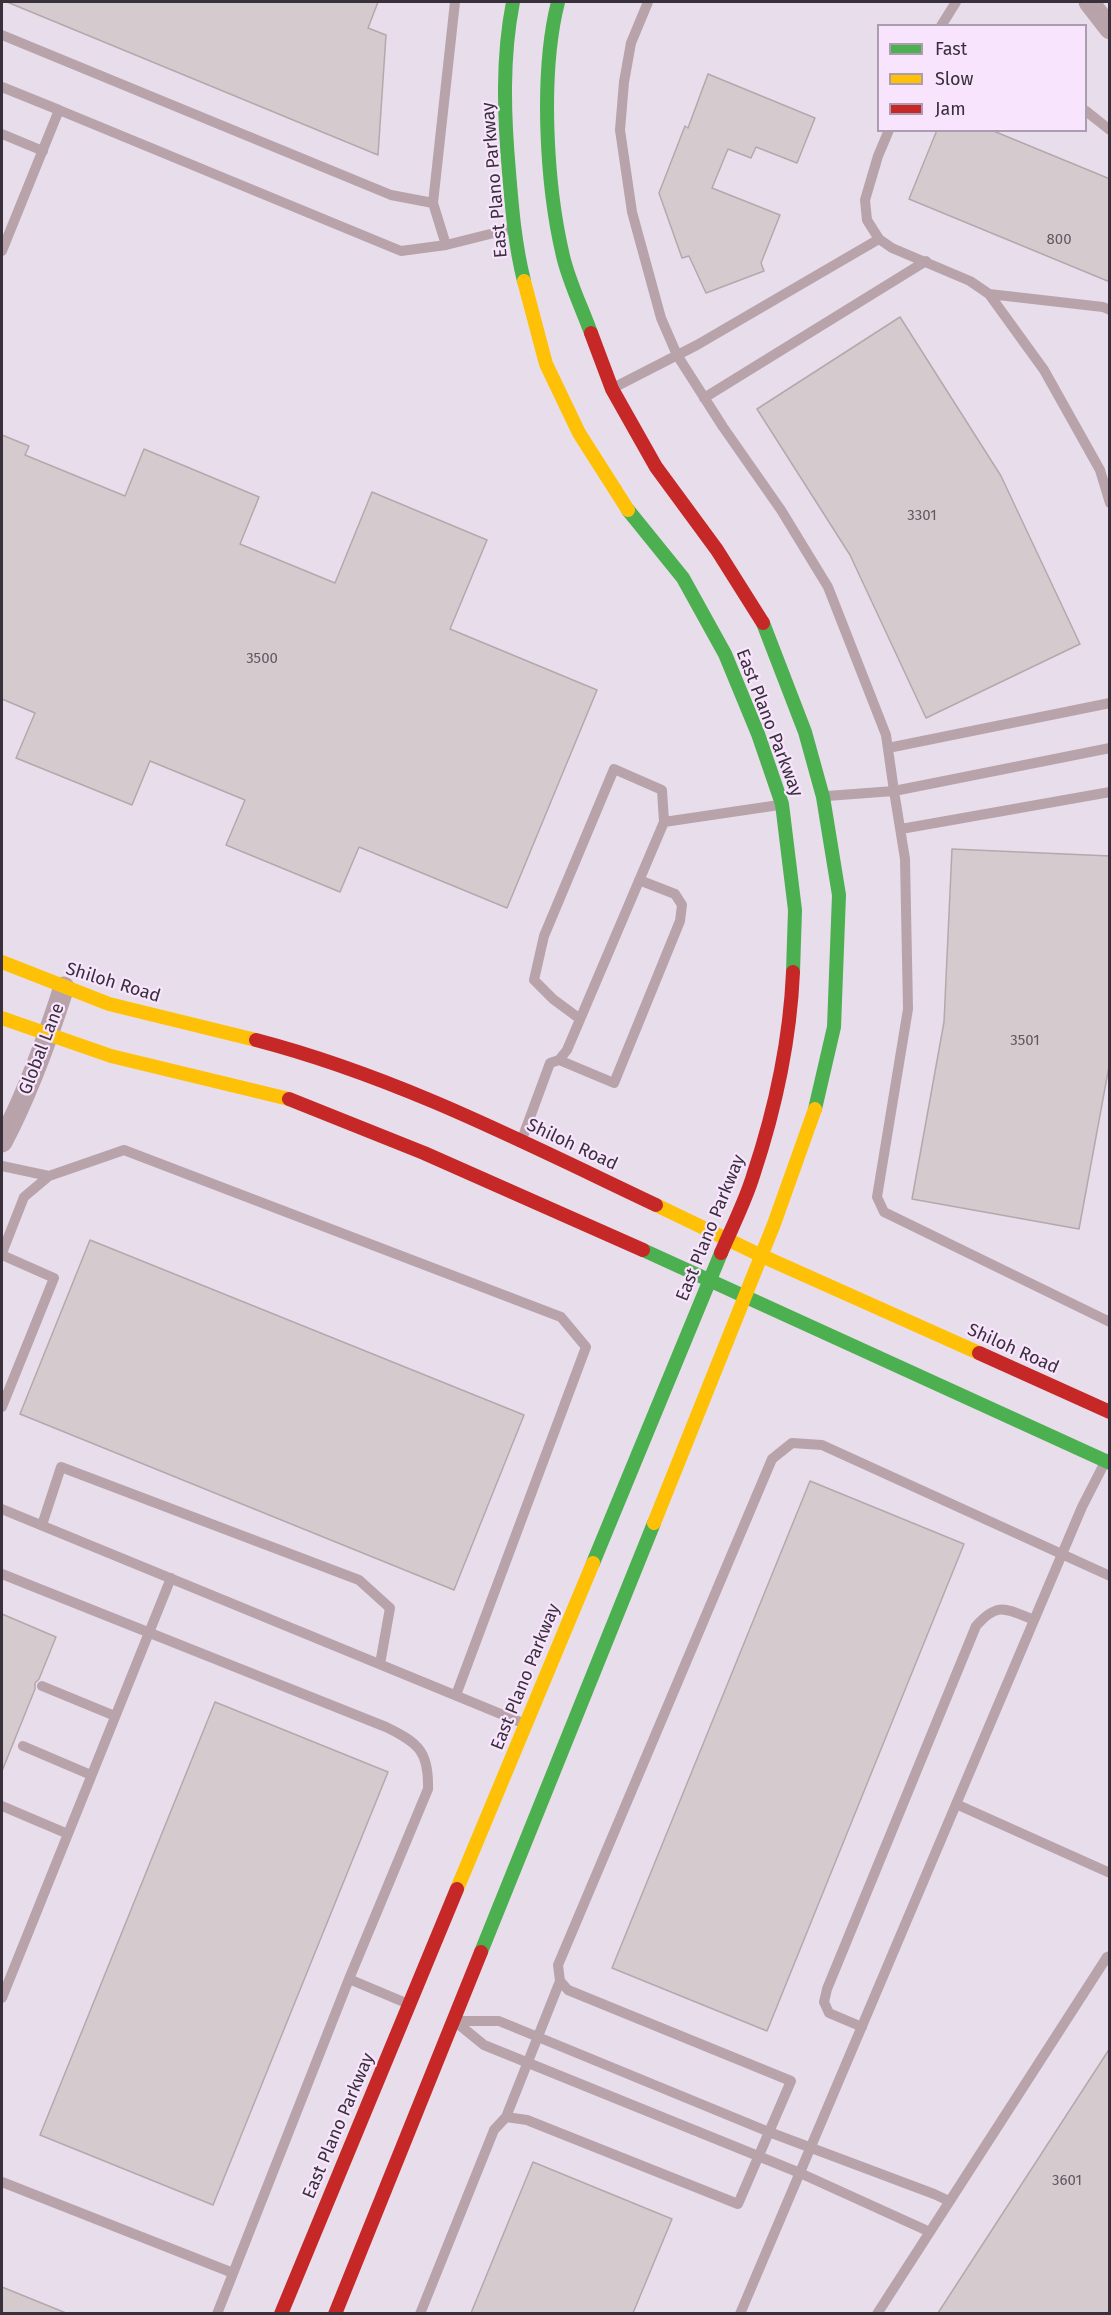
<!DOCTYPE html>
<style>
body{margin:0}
#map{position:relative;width:1111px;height:2315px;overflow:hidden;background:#e8ddeb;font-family:"Fira Sans",sans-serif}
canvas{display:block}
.frame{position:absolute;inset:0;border:3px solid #38303a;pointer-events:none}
.legend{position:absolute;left:877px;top:24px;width:210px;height:108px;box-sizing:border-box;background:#f9e4fe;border:2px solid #ac9cb0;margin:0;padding:8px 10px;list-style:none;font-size:18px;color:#38303a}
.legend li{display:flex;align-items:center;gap:12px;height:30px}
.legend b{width:30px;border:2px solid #ac9cb0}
</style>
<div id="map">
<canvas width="1111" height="2315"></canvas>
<div class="frame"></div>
<ul class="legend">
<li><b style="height:8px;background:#4caf50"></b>Fast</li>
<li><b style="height:8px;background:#ffc107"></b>Slow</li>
<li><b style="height:8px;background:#c62828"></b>Jam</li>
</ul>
</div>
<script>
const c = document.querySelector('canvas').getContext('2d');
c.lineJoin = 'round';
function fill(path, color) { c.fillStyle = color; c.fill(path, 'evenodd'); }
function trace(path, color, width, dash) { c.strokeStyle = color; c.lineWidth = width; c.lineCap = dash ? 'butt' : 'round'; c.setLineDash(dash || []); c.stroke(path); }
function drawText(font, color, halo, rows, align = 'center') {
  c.font = font + ' "Fira Sans",sans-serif'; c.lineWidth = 4.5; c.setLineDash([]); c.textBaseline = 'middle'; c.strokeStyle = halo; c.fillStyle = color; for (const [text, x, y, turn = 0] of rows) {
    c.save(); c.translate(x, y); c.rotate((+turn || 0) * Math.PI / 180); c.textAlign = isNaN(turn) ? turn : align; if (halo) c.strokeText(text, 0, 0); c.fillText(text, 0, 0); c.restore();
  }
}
const building = new Path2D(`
 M7 2H378L368 28 386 35 378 155Z
 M708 74 815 118 797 163 756 147 751 158 728 149 712 188 780 215 761 263 764 271 706 293 689 256 682 258 659 193 685 126 688 128Z
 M937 130H991L1110 179V282L909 199Z
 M900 317 1001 476 1080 644 926 718 850 555 757 409Z
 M2 435 29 446 25 455 125 496 144 449 259 497 240 544 335 583 372 492 487 540 450 629 597 690 507 908 359 847 340 892 226 845 245 800 150 761 132 805 16 758 35 713 2 699Z
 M952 849 1110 856V1061L1079 1229 912 1199 944 1022Z
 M90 1240 524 1415 454 1590 20 1414Z
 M810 1481 964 1544 767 2031 612 1968Z
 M2 1614 56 1637 39 1679 35 1683V1689L2 1771Z
 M215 1702 388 1772 213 2205 40 2135Z
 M1110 2048V2313H938Z
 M533 2162 672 2219 633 2313H471Z
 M2 2287 66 2313H2Z`);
const lane = new Path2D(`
 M648 2 631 43 624 82 620 130 632 212 661 318 677 355 723 427 781 510 828 587 886 735 894 791 827 796
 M941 26 956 2
 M2 35 391 195 433 203 455 2
 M2 87 59 110 2 251
 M59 110 401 251 446 245 510 229
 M1086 111 1110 130
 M889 130 878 156 865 200 867 220 879 239 892 248 970 281 989 294 1044 370 1100 470 1110 503
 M2 134 43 151
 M433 203 446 245
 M989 294 1103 307 1110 310
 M615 387 697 345 879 239
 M704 398 926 261
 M888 748 1110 703
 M1110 748 894 791 905 859 908 1009 877 1197 884 1212 1110 1322
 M901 829 1110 792
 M580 1019 553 999 534 980 544 936 614 769 662 790 664 822
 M559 1060 614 1083 680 921 682 905 675 894 639 880
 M522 1139 550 1063 559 1060 567 1050 664 822 779 805
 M2 1166 49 1176 124 1150 561 1317 586 1347 456 1695
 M2 1253 24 1197 49 1176
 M2 1255 54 1278 2 1407
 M2 1509 523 1723
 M42 1525 61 1467 359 1580 390 1608 380 1664
 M2 1574 386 1727C419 1743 429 1752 428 1789L349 1979 217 2314
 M42 1686 115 1716
 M23 1746 91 1775
 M956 1804 1110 1873
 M2 1806 68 1834
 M349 1979 406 2003
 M2 1998 171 1578
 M456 2021H499L769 2132 934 2194 949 2201
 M457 2023 484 2045 800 2173 930 2232
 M862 2027 829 2013 824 2002 827 1989 976 1626C998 1601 1006 1609 1034 1620
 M506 2117 560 1981
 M2 2182 233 2273
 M420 2314 494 2130 506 2117 527 2120 738 2204 791 2081 568 1990 560 1981 558 1965 772 1459 792 1443 822 1445 1110 1576
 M740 2314 1082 1507 1104 1464
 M877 2314 1107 1957 1110 1956`);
const street = new Path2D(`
 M1089 2 1110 29
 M2 1142C28 1093 47 1040 64 987`);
const fast = new Path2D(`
 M513 2C502 58 504 115 509 172 512 209 515 245 524 281
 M558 2C540 73 546 184 563 256 569 282 582 308 591 333
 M628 510 683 578 725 654 758 734 782 804 795 910 793 972
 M763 623 805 732 823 797 839 895 834 1027 815 1109
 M643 1250 1110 1463
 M593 1563 721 1253
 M481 1952 654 1523`);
const slow = new Path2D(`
 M524 281 546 364 579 433 628 510
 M2 962 109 1004 256 1040
 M2 1018 111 1056 289 1099
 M656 1205 762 1256 979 1353
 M654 1523 774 1224 815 1109
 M457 1889 593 1563`);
const jam = new Path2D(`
 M591 333 612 389 656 467 717 550 763 623
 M256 1040C398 1077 525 1143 656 1205
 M289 1099 424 1153 643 1250
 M721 1253C732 1227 745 1202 753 1176 775 1110 790 1041 793 972
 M979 1353 1110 1412
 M281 2314 457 1889
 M335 2314 481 1952`);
const numberNames = [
 ["800",1059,240],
 ["3301",922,516],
 ["3500",262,659],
 ["3501",1025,1041],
 ["3601",1067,2181]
];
const streetNames = [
 ["East Plano Parkway",495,180,-95],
 ["East Plano Parkway",769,723,69],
 ["Shiloh Road",113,983,17],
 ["Global Lane",42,1049,-69],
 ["Shiloh Road",572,1145,25],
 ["East Plano Parkway",711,1228,-68],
 ["Shiloh Road",1013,1349,24],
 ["East Plano Parkway",526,1677,-68],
 ["East Plano Parkway",339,2126,-67]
];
fill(building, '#d5cbcf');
trace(building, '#b3a9ac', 1.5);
trace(lane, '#b8a3aa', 10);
trace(street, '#b8a3aa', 21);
trace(fast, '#4caf50', 14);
trace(slow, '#ffc107', 14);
trace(jam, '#c62828', 14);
drawText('15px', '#615861', null, numberNames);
drawText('18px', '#38303a', '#f9e4fe', streetNames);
</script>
